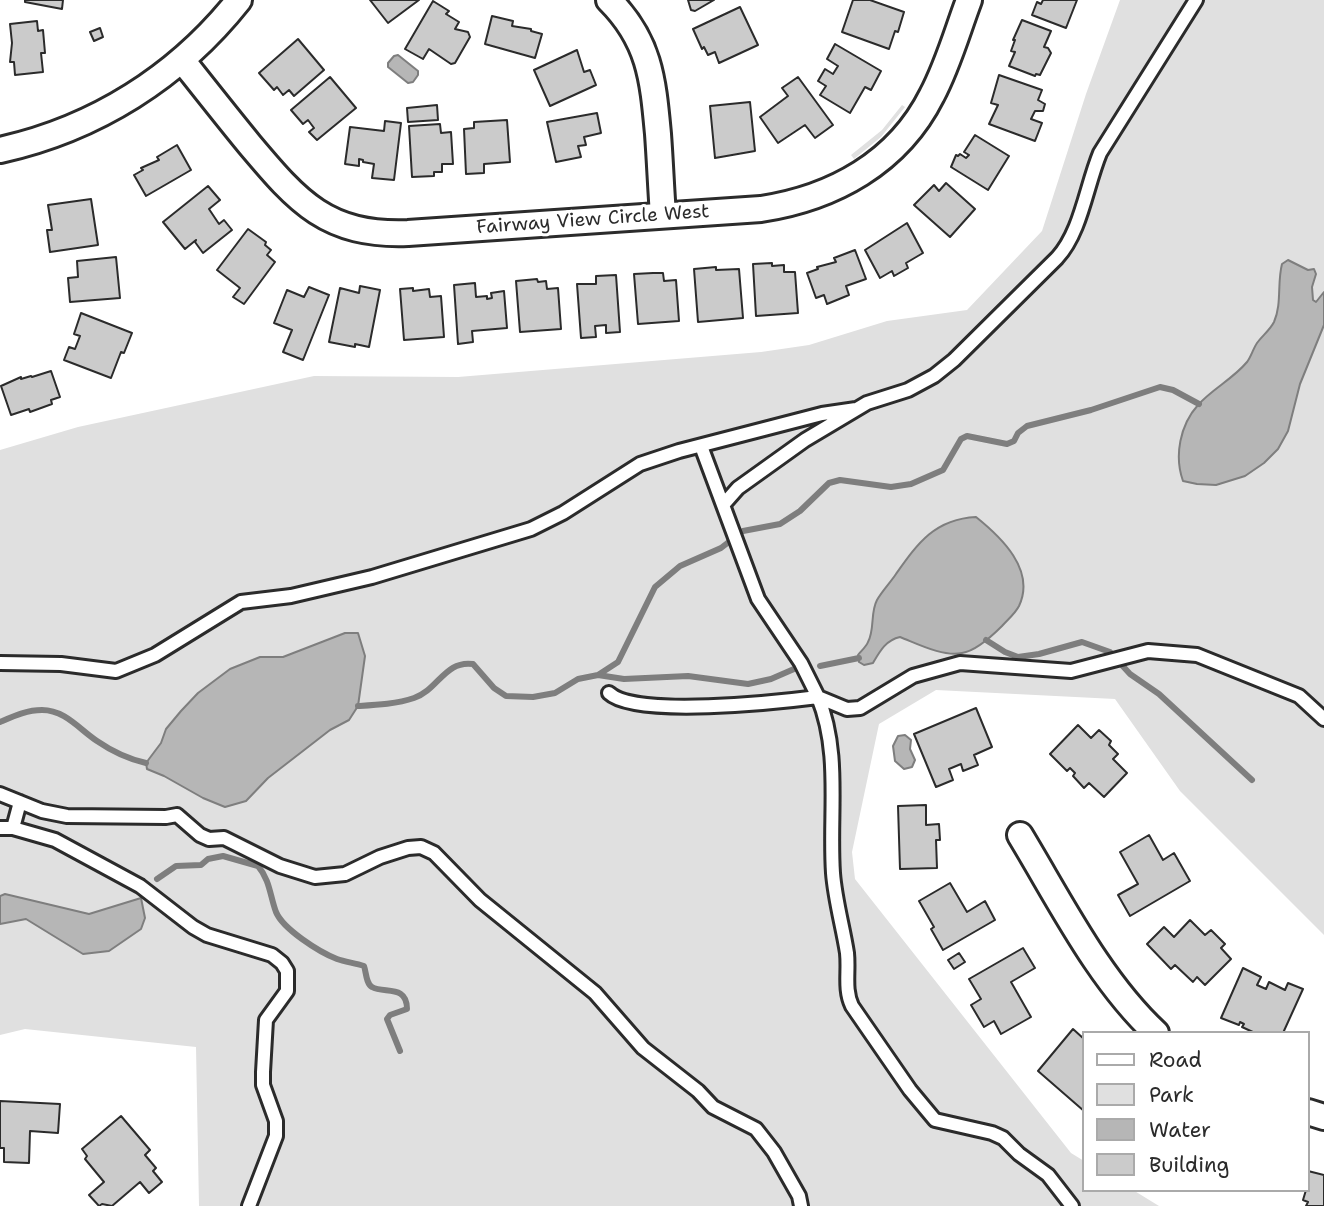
<!DOCTYPE html>
<style>
body{margin:0}
#map{position:relative;width:1324px;height:1206px;overflow:hidden;background:#fff;font-family:"Shantell Sans",sans-serif}
canvas{display:block}
.legend{position:absolute;left:1082px;top:1031px;width:228px;height:161px;box-sizing:border-box;background:#fff;border:2px solid #aaa;margin:0;padding:9px 12px;list-style:none;font-size:21px;color:#2b2b2b}
.legend li{display:flex;align-items:center;gap:14px;height:35px}
.legend b{width:35px;border:2px solid #aaa}
</style>
<div id="map">
<canvas width="1324" height="1206"></canvas>
<ul class="legend">
<li><b style="height:9px;background:#fff"></b>Road</li>
<li><b style="height:19px;background:#e0e0e0"></b>Park</li>
<li><b style="height:19px;background:#b6b6b6"></b>Water</li>
<li><b style="height:19px;background:#cbcbcb"></b>Building</li>
</ul>
</div>
<script>
const c = document.querySelector('canvas').getContext('2d');
c.lineJoin = 'round';
function fill(path, color) { c.fillStyle = color; c.fill(path, 'evenodd'); }
function trace(path, color, width, dash) { c.strokeStyle = color; c.lineWidth = width; c.lineCap = dash ? 'butt' : 'round'; c.setLineDash(dash || []); c.stroke(path); }
function drawText(font, color, halo, rows, align = 'center') {
  c.font = font + ' "Shantell Sans",sans-serif'; c.lineWidth = 6; c.setLineDash([]); c.textBaseline = 'middle'; c.strokeStyle = halo; c.fillStyle = color; for (const [text, x, y, turn = 0] of rows) {
    c.save(); c.translate(x, y); c.rotate((+turn || 0) * Math.PI / 180); c.textAlign = isNaN(turn) ? turn : align; if (halo) c.strokeText(text, 0, 0); c.fillText(text, 0, 0); c.restore();
  }
}
const green = new Path2D(`
 M1120 0H1324V935L1180 791 1115 699 936 690 879 724 852 852 855 879 1071 1153 1084 1161V1190H1133L1159 1206H199L196 1047 25 1029 0 1035V450L78 427 314 376 458 377 761 352 809 345 887 321 967 310 1042 231 1086 94Z
 M902 105 905 107 881 137 854 159 851 155 882 130Z`);
const water = new Path2D(`
 M398 55 418 71V75L413 82 408 83 388 67V63L394 56Z
 M1288 260 1308 270 1314 269 1316 274 1312 287 1313 300 1316 302 1324 292V325L1300 384 1288 431 1278 449 1264 463 1245 476 1216 485 1197 484 1183 481C1174 456 1180 425 1198 405 1212 389 1233 379 1247 362 1251 357 1253 349 1257 343 1262 336 1270 330 1274 322 1282 304 1277 283 1282 264Z
 M976 517C1001 537 1036 570 1019 606 1015 614 1007 620 1002 626 992 636 976 651 962 653 943 657 918 644 900 637 886 640 880 651 873 663L864 665 859 662 858 655C861 651 866 647 868 642 875 629 870 613 877 600 882 591 890 583 896 574 918 543 935 519 976 517Z
 M345 633H358L365 656 358 706 349 720 330 730 268 778 246 801 225 807 203 798 164 776 147 769 146 763 161 743 166 729 181 711 198 693 230 669 260 657H283Z
 M905 735 911 740 910 749 915 760 912 767 904 769 895 761 893 746 898 736Z
 M5 894 89 914 141 898 145 918 141 929 109 951 83 954 26 919 0 924V896Z`);
const stream = new Path2D(`
 M986 640 1005 652 1018 657 1039 654 1082 642 1110 652 1130 674 1159 694 1252 780
 M820 666 859 658
 M598 675 624 679 688 676 748 684 771 679 794 669
 M358 706C376 705 397 704 414 698 438 690 445 660 473 664L494 688 506 696 533 697 555 693 578 679 598 675 618 662 655 587 680 566 721 548 743 531 780 524 800 511 829 483 840 480 891 487 911 484 943 470 961 439 967 436 1007 444 1014 441 1018 433 1027 426 1091 410 1160 387 1173 390 1199 404
 M0 722C14 716 27 710 42 710 65 710 79 729 97 741 113 752 128 759 146 763
 M157 879 176 866 201 865 208 859 223 856 258 866C270 880 270 896 276 912 283 929 319 952 337 959 345 962 355 963 364 966 366 971 366 984 372 987 384 994 407 984 407 1009L390 1015 387 1019 400 1051`);
const building = new Path2D(`
 M25 0H63L62 9 25 2Z
 M370 0H419L388 23Z
 M688 0H714L695 11 691 10Z
 M853 0H870L904 12 898 32 895 31 889 49 842 32Z
 M1043 0H1077L1066 28 1032 15 1037 2 1041 4Z
 M433 1 449 11 446 14 459 22 455 29 468 32 470 37 455 63 451 64 429 49 423 59 405 49Z
 M740 7 758 45 719 63 715 52 708 55 704 47 702 49 693 29Z
 M492 16 513 21 512 26 531 29V31L542 34 535 58 485 44Z
 M1022 20 1051 31 1044 47 1048 48 1051 53 1040 75 1036 74 1035 76 1009 66 1015 52 1011 51 1015 40H1013Z
 M37 21 38 31 43 30 45 53H41L43 72 15 75 14 62H10L12 43 10 24Z
 M100 28 103 37 94 41 90 32Z
 M298 39 324 70 294 96 289 90 283 95 277 87 274 90 259 73Z
 M835 44 881 71 871 90 865 87 850 113 820 95 826 86 818 81 825 69 833 74 838 66 827 59Z
 M577 50 584 72 590 70 596 85 550 106 534 70Z
 M999 75 1042 90 1038 100 1045 104 1043 111H1035L1031 119 1042 123 1035 141 989 124 998 105 991 103Z
 M330 77 356 108 317 140 309 132 314 128 308 120 303 124 291 110Z
 M798 77 833 125 815 138 805 125 778 143 760 117 788 96 782 88Z
 M750 102 755 151 715 158 710 106Z
 M437 105 438 120 408 122 407 108Z
 M597 113 601 133 584 137 586 145 578 146 581 157 556 162 547 122Z
 M507 120 510 162 484 164V173L466 174 464 129 474 128V122Z
 M385 121 401 123 394 180 372 178 374 164 363 162V160L359 159V166L345 164 350 127 384 131Z
 M440 124 441 133 451 132 453 164H442V172H434V176L412 177 409 126Z
 M975 135 1009 156 988 190 951 167 956 155 958 156 960 154 966 158 969 155 964 152Z
 M177 145 191 170 146 196 134 175 143 170 141 168 159 160 157 157Z
 M946 183 975 209 950 237 914 205 934 185 939 191Z
 M208 186 220 200 209 209 219 224 224 220 232 230 203 253 195 242 196 240 185 249 163 222Z
 M91 199 98 245 50 252 47 230H52L48 205Z
 M907 223 923 253 906 263 908 268 894 276 892 271 880 278 865 250Z
 M248 229 266 242 265 245 271 250 267 255 275 262 244 304 233 297 240 288 217 270Z
 M855 250 866 279 846 286 849 295 827 304 824 295 816 298 807 273 818 269 817 267 836 262 834 258Z
 M116 257 120 298 70 302 68 278 78 277 77 261Z
 M772 263V266L784 265V272H795L798 313 756 316 753 264Z
 M716 267V270L739 269 743 318 698 322 694 269Z
 M653 273H663L664 281 676 280 679 321 638 324 634 274Z
 M616 275 620 332 606 333V325L595 326 596 337 581 338 577 284H596V276Z
 M537 279 538 282 546 281 547 289 558 288 561 329 520 332 516 281Z
 M475 283 476 297 487 296V299L492 298 491 293 504 291 507 328 472 331 473 342 458 344 454 285Z
 M360 286 380 290 369 347 355 344V347L329 342 340 288 359 293Z
 M309 287 329 295 303 360 283 352 292 330 274 323 287 290 304 297Z
 M413 288V291L429 289 430 297 441 296 444 337 404 340 400 289Z
 M81 313 132 333 124 353 121 352 111 378 64 360 69 347 75 349 80 336 74 334Z
 M51 371 60 397 51 400 52 404 30 412 29 409 11 415 1 386 21 377V379L31 376 32 377Z
 M976 708 992 747 974 755 978 765 963 771 961 764 949 769 953 780 936 787 914 734Z
 M1078 725 1091 738 1099 730 1111 741 1109 745 1118 754 1113 759 1127 773 1104 797 1089 783 1084 788 1073 776 1075 773 1070 768 1067 771 1050 754Z
 M926 805V825L939 824 940 840H936L937 868 900 869 898 806Z
 M1149 835 1163 860 1174 853 1190 881 1130 916 1118 895 1138 884 1120 852Z
 M950 883 967 912 985 901 995 920 943 950 931 929 934 927 919 901Z
 M1190 920 1205 935 1211 930 1225 944 1221 948 1231 959 1205 985 1197 977 1193 982 1175 965 1171 969 1147 944 1164 927 1174 937Z
 M1023 948 1035 968 1011 982 1031 1017 1001 1034 994 1021 984 1027 971 1005 981 999 969 979Z
 M959 953 965 962 954 969 948 960Z
 M1243 968 1261 977 1257 985 1266 989 1269 982 1285 990 1288 983 1303 989 1283 1033H1255L1242 1027 1244 1024 1240 1022 1239 1025 1221 1018Z
 M1073 1029 1084 1039V1111L1038 1071Z
 M0 1101 60 1104 58 1133 30 1131 29 1163 4 1162V1148H0Z
 M121 1116 150 1150 145 1155 156 1168 153 1171 162 1182 149 1193 140 1182 112 1206 102 1204 99 1206 89 1195 104 1182 85 1159 87 1156 82 1149Z
 M1308 1171 1324 1175V1206H1306L1308 1202 1303 1200 1306 1190H1308Z`);
const service = new Path2D(`
 M701 446 758 599 801 663 818 697 847 709 860 708 913 676 960 663 1071 671 1148 651 1197 655 1299 696 1324 719
 M723 505 738 488 805 440 867 403 908 390 934 376 954 360 1057 258C1081 232 1086 187 1100 153L1196 0
 M0 663 61 664 116 671 155 655 241 602 291 596 372 577 531 529 563 513 640 464 679 451 822 414 856 409
 M609 693C635 718 779 702 818 697 841 753 829 814 833 873 835 900 843 927 847 953 849 972 844 989 852 1006L910 1090 935 1120 992 1133 1003 1138 1019 1154 1048 1175 1072 1206
 M0 794 42 811 67 816 166 817 177 815 200 835 209 839 224 838 280 866 315 877 345 874 380 857 408 848 421 847 434 853 480 900 595 993 643 1048 698 1091 713 1107 756 1129 774 1152 799 1196 801 1206
 M0 828H13L55 840 140 886 193 927 207 935 272 955 282 963 287 971V991L266 1020 263 1072V1085L276 1121V1136L249 1206
 M13 828 20 802`);
const minor = new Path2D(`
 M609 0C650 41 653 80 658 134 660 161 661 188 663 215
 M182 60C205 89 227 117 250 145 298 202 327 236 408 233L761 209C833 198 898 163 932 95 948 65 957 32 969 0
 M0 150C95 129 178 77 239 0
 M1020 835C1060 901 1099 980 1156 1033
 M1308 1112 1324 1117`);
const streetNames = [
 ["Fairway View Circle West",593,220,-4]
];
fill(green, '#e0e0e0');
fill(water, '#b6b6b6');
trace(water, '#7e7e7e', 2);
trace(stream, '#7e7e7e', 6);
fill(building, '#cbcbcb');
trace(building, '#2b2b2b', 2);
trace(service, '#2b2b2b', 18);
trace(minor, '#2b2b2b', 30);
trace(service, '#fff', 12);
trace(minor, '#fff', 24);
drawText('19px', '#2b2b2b', '#fff', streetNames);
</script>
